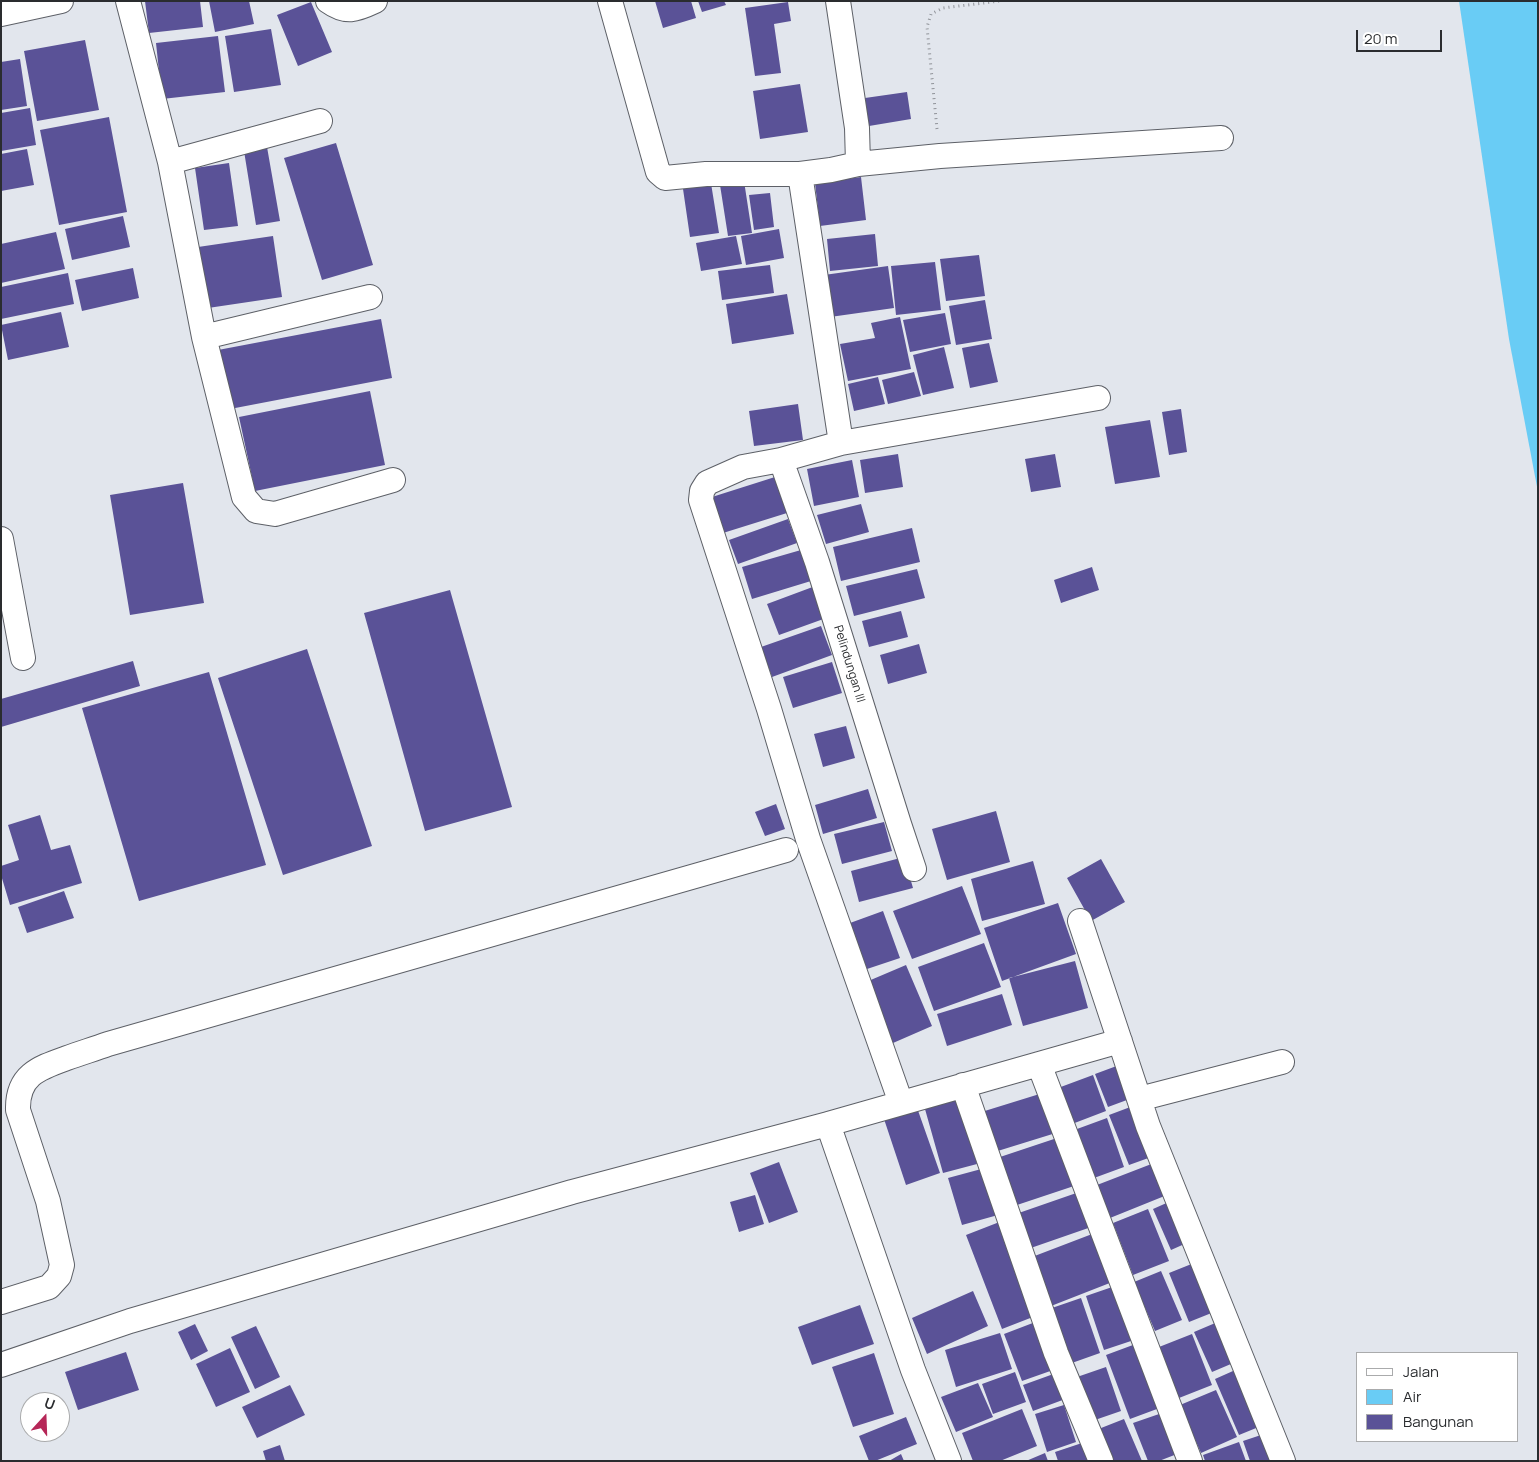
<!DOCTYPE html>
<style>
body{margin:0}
#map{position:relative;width:1539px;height:1462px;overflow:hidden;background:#e2e6ed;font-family:Manrope,sans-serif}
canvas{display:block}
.frame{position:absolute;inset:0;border:2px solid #2a2c2f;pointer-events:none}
.legend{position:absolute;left:1356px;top:1352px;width:162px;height:90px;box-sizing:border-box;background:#fff;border:1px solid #aaabac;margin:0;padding:6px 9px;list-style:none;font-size:15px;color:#2a2c2f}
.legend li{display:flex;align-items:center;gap:10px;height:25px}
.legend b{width:25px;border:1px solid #aaabac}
.north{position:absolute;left:20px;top:1392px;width:50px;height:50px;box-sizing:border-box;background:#fff;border:1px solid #aaabac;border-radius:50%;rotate:20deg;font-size:14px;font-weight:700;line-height:20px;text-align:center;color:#2a2c2f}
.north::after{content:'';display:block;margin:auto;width:18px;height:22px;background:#b62758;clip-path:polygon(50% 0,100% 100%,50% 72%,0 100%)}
.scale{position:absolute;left:1356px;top:30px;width:86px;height:22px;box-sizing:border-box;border:2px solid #2a2c2f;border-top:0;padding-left:6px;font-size:15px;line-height:18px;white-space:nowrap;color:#2a2c2f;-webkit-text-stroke:4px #fff;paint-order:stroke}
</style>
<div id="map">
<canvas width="1539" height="1462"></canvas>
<div class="frame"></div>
<ul class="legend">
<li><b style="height:6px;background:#fff"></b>Jalan</li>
<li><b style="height:14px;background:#69ccf5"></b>Air</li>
<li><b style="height:14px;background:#5a5297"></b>Bangunan</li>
</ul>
<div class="north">U</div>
<div class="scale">20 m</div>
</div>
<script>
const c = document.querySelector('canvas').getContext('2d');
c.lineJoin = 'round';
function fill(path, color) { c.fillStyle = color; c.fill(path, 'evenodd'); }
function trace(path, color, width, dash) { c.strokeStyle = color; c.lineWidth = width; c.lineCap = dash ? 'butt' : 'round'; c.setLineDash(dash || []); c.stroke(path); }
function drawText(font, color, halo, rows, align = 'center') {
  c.font = font + ' Manrope,sans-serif'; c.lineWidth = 5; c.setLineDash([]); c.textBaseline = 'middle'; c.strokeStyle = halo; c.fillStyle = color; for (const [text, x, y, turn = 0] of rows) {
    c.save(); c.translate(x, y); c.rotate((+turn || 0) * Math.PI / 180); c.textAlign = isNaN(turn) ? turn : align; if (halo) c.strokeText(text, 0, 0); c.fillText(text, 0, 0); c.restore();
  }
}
const water = new Path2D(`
 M1459 1H1538V492L1509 339Z`);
const building = new Path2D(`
 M145 1H200L203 27 149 33Z
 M209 1H249L254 24 215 32Z
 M655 1H691L696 18 663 28Z
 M698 1H724L726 5 702 12Z
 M311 2 332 52 298 66 277 15Z
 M788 2 791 21 774 24 781 73 755 76 745 8Z
 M271 29 281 85 234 92 225 36Z
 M218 36 225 92 162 99 156 43Z
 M85 40 99 110 37 121 24 51Z
 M20 59 27 106 1 110V62Z
 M800 84 808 132 760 139 753 91Z
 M907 92 911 119 869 126 865 98Z
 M30 108 36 145 1 151V113Z
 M109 117 127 212 59 225 40 130Z
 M336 143 373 265 322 280 284 158Z
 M267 147 280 221 256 225 244 151Z
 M27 149 34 185 1 191V154Z
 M229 163 238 226 204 230 195 168Z
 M710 177 719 233 690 237 682 182Z
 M861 177 866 220 820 226 815 183Z
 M744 181 752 233 728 236 720 185Z
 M770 193 774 227 754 230 749 195Z
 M123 216 130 247 72 260 65 229Z
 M779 229 784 258 746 265 741 236Z
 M56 232 65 269 1 283V244Z
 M875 234 878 266 830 271 827 239Z
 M273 236 282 297 208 308 198 247Z
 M736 236 742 264 701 271 696 243Z
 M979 255 985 296 946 301 940 259Z
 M935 262 941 310 896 315 891 266Z
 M770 265 774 293 722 300 718 271Z
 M888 266 894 308 830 317 824 275Z
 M133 268 139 298 82 311 75 280Z
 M68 273 74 304 1 319V287Z
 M787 294 794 334 732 344 726 304Z
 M985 300 992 339 956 345 949 306Z
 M61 312 69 347 8 360 1 325Z
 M945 313 951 344 910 352 903 320Z
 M900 317 911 369 848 381 840 344 875 338 871 323Z
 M381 319 392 378 230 409 218 350Z
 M989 343 998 382 970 388 962 348Z
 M944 347 954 388 923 395 913 355Z
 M914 372 921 396 888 404 882 380Z
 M878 377 885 404 854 411 848 384Z
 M370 391 385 465 255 491 239 417Z
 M798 404 803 440 754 446 749 411Z
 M1181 409 1187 452 1169 455 1162 412Z
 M1150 420 1160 477 1115 484 1105 427Z
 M898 454 903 487 865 493 860 460Z
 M1055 454 1061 487 1031 492 1025 459Z
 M852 460 859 497 814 506 807 469Z
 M775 477 787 513 723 533 712 497Z
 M183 483 204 603 130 615 110 495Z
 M861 504 869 532 826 544 817 515Z
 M788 519 797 543 738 564 729 540Z
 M912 528 920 562 841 581 833 547Z
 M801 550 811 581 752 599 742 567Z
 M1092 567 1099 590 1061 603 1054 580Z
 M917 569 925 598 854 616 846 586Z
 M818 585 829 617 779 635 767 604Z
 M450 590 512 807 425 831 364 613Z
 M901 611 908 637 869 647 862 621Z
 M821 626 832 655 772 677 761 647Z
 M919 644 927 673 888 684 880 655Z
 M307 649 372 846 283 875 218 678Z
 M133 661 140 686 1 727V699Z
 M832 662 842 693 793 708 783 677Z
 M209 672 266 865 139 901 82 708Z
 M846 726 855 758 823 767 814 734Z
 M868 789 877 818 823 834 815 805Z
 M776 804 785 829 765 836 755 812Z
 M996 811 1010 862 947 880 932 829Z
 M40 815 51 850 70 845 82 883 10 905 1 875V866L19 860 8 825Z
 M884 822 892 851 842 864 834 834Z
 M904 857 913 888 859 902 851 871Z
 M1101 859 1125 902 1091 921 1067 878Z
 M1033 861 1045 904 982 921 971 879Z
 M962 886 981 934 912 959 893 911Z
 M64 891 74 918 27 933 18 907Z
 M1058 903 1076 954 1002 981 984 928Z
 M883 911 900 958 867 969 850 923Z
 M984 943 1001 987 934 1011 918 967Z
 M1075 961 1088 1008 1023 1026 1009 978Z
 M906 965 932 1026 893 1043 866 982Z
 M1002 994 1012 1025 947 1046 937 1014Z
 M1122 1064 1135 1097 1108 1107 1095 1074Z
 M1093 1075 1106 1111 1072 1124 1058 1088Z
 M1046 1092 1059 1132 988 1154 975 1114Z
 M957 1093 977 1164 943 1173 923 1102Z
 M915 1102 940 1173 906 1185 882 1113Z
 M1133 1106 1154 1156 1129 1165 1109 1115Z
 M1107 1118 1124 1167 1094 1178 1077 1129Z
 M1063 1136 1080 1184 1014 1206 997 1158Z
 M779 1162 798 1212 769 1223 750 1173Z
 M1154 1163 1167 1195 1110 1218 1097 1185Z
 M985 1168 998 1215 962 1225 948 1178Z
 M1085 1190 1097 1225 1025 1250 1013 1215Z
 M755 1195 764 1224 739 1232 730 1202Z
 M1171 1201 1189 1242 1171 1250 1153 1209Z
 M1148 1209 1169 1261 1133 1275 1113 1223Z
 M1002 1221 1038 1315 1002 1329 966 1235Z
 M1100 1231 1120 1279 1051 1306 1032 1257Z
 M1194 1263 1214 1312 1189 1322 1169 1273Z
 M1161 1271 1182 1320 1155 1331 1134 1282Z
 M1118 1285 1137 1339 1104 1350 1086 1296Z
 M973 1291 988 1326 927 1354 912 1318Z
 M1081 1298 1100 1353 1069 1364 1049 1309Z
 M860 1305 874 1344 812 1365 798 1327Z
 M1038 1321 1056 1369 1022 1381 1004 1334Z
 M1220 1321 1238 1361 1212 1372 1194 1332Z
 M195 1324 208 1351 191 1360 178 1332Z
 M256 1326 280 1377 255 1389 231 1337Z
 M1000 1333 1012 1369 956 1387 945 1350Z
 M1192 1334 1212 1385 1179 1398 1159 1347Z
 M1141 1342 1165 1406 1130 1419 1106 1355Z
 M230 1348 250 1392 216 1407 196 1364Z
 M126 1352 139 1390 78 1410 65 1372Z
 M874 1353 894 1414 853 1427 832 1367Z
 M1106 1367 1121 1411 1092 1421 1077 1377Z
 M1242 1367 1266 1424 1239 1435 1215 1379Z
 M1015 1372 1026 1402 993 1414 982 1384Z
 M1059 1372 1068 1398 1033 1411 1023 1385Z
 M978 1383 993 1417 956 1432 941 1397Z
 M290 1385 305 1415 257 1438 242 1407Z
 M1216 1390 1237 1437 1201 1453 1180 1405Z
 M1064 1405 1076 1442 1047 1452 1035 1414Z
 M1022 1409 1037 1446 1000 1461H973L962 1433Z
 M1162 1413 1177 1454 1159 1461H1148L1133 1423Z
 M906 1417 917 1444 875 1461H869L859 1436Z
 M1124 1419 1142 1461H1108L1096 1430Z
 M1267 1433 1277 1461H1250L1243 1441Z
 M1085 1442 1092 1461H1058L1055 1452Z
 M1239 1442 1246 1461H1205L1203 1455Z
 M280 1445 285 1461H266L263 1451Z
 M1045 1453 1048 1461H1026Z
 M901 1454 904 1461H889Z`);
const path = new Path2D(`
 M937 129 927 27 931 14 943 8 1000 1`);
const street = new Path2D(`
 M128 1 170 162 204 337 244 497 256 511 275 514 393 480
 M328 1C346 14 356 10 375 1
 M610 1 658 172 665 178 706 174H800
 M838 1 857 128 858 164 831 170 800 174 841 443 781 460 743 467 707 483 702 491 701 500 769 709 808 839 901 1103
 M1 14 61 1
 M170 162 320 121
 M858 164 940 156 1221 138
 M204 337 370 297
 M841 443 1098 398
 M781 460 817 562 899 824 914 869
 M1 539 23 658
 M1080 921 1148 1126 1283 1461
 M1039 1064 1190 1461
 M963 1085 1056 1353 1101 1461
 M1139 1099 1282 1062
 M1 1302 49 1287 59 1276 62 1265 48 1201 18 1110C17 1075 39 1068 67 1058 81 1053 94 1049 108 1044L786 850
 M1 1365 130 1321 572 1192 828 1124
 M949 1461 913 1370 828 1124 1120 1041`);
const streetNames = [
 ["Pelindungan III",849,664,73]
];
fill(water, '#69ccf5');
fill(building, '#5a5297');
trace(street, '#5d6067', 26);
trace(path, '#909399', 3, [1, 4]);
trace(street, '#fff', 24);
drawText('12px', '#2a2c2f', '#fff', streetNames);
</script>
